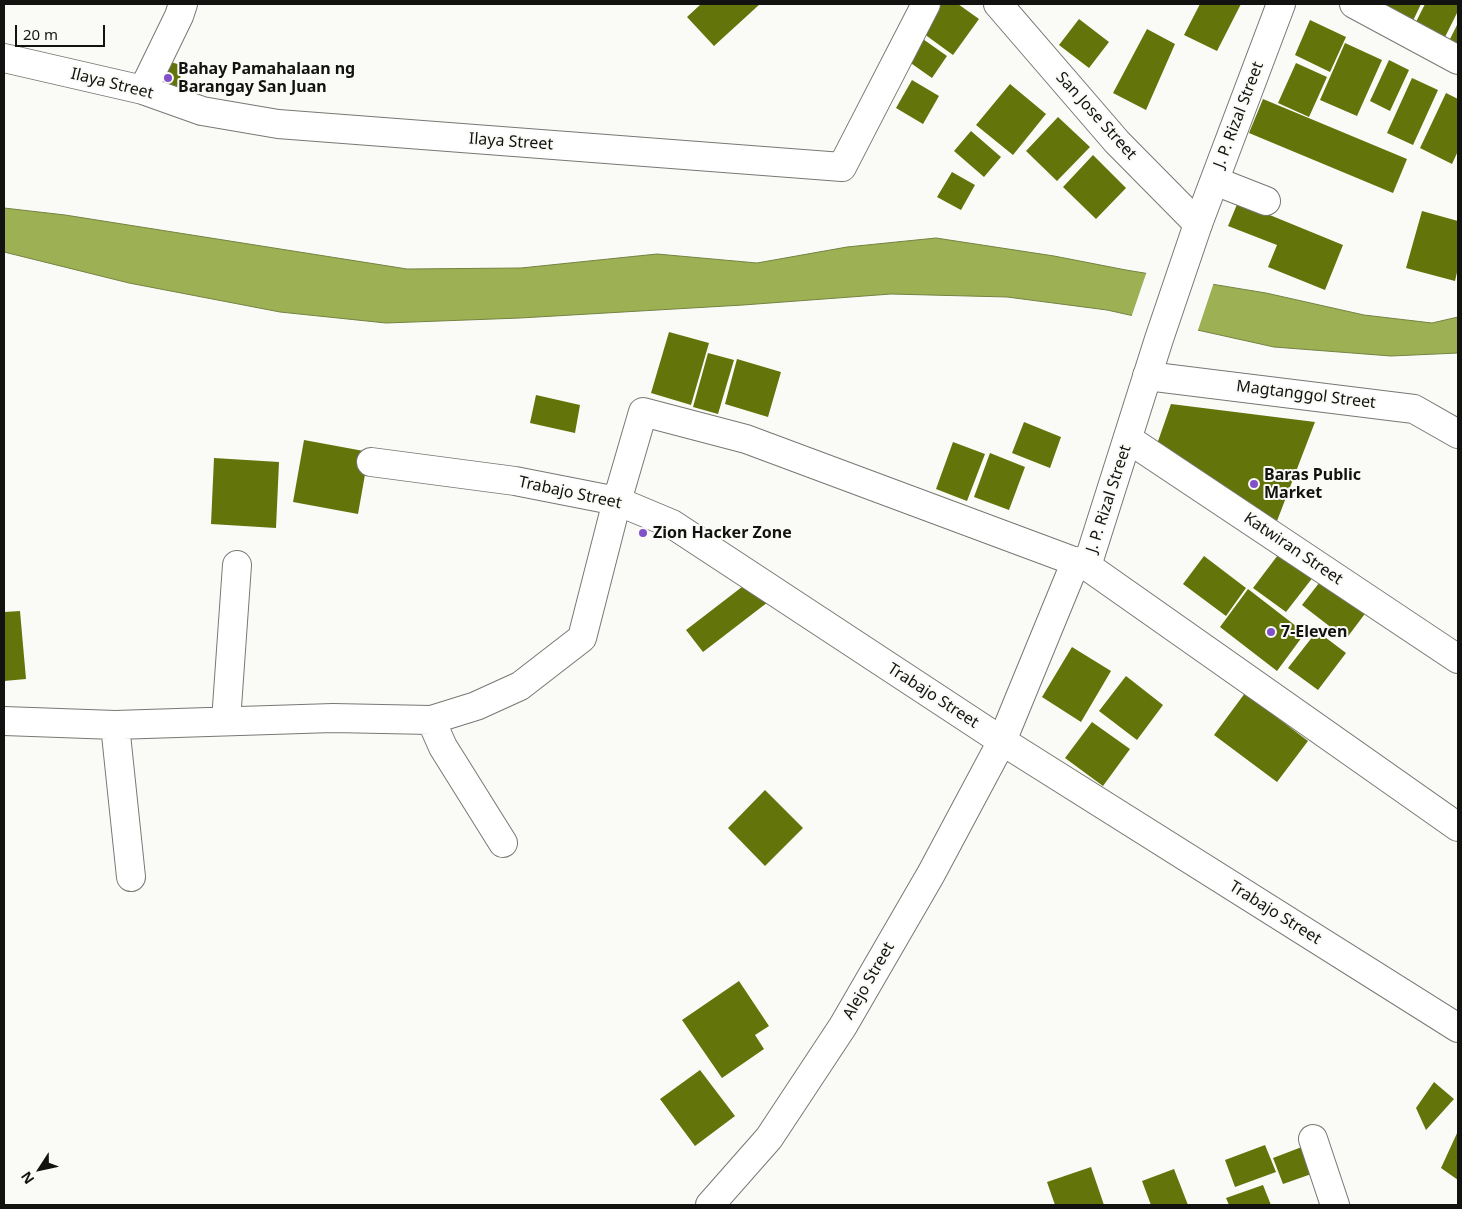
<!DOCTYPE html>
<style>
body{margin:0}
#map{position:relative;width:1462px;height:1209px;overflow:hidden;background:#fafbf7;font-family:"Noto Sans",sans-serif}
canvas{display:block}
.frame{position:absolute;inset:0;border:5px solid #121311;pointer-events:none}
.north{position:absolute;left:15px;top:1144px;width:50px;height:50px;-webkit-text-stroke:4px #fafbf7;paint-order:stroke;rotate:235deg;font-size:14px;font-weight:700;line-height:20px;text-align:center;color:#121311}
.north::after{content:'';display:block;margin:auto;width:18px;height:22px;background:#121311;clip-path:polygon(50% 0,100% 100%,50% 72%,0 100%)}
.scale{position:absolute;left:15px;top:25px;width:90px;height:22px;box-sizing:border-box;border:2px solid #121311;border-top:0;padding-left:6px;font-size:15px;line-height:18px;white-space:nowrap;color:#121311;-webkit-text-stroke:4px #fafbf7;paint-order:stroke}
</style>
<div id="map">
<canvas width="1462" height="1209"></canvas>
<div class="frame"></div>
<div class="north">N</div>
<div class="scale">20 m</div>
</div>
<script>
const c = document.querySelector('canvas').getContext('2d');
c.lineJoin = 'round';
function fill(path, color) { c.fillStyle = color; c.fill(path, 'evenodd'); }
function trace(path, color, width, dash) { c.strokeStyle = color; c.lineWidth = width; c.lineCap = dash ? 'butt' : 'round'; c.setLineDash(dash || []); c.stroke(path); }
function drawText(font, color, halo, rows, align = 'center') {
  c.font = font + ' "Noto Sans",sans-serif'; c.lineWidth = 4; c.setLineDash([]); c.textBaseline = 'middle'; c.strokeStyle = halo; c.fillStyle = color; for (const [text, x, y, turn = 0] of rows) {
    c.save(); c.translate(x, y); c.rotate((+turn || 0) * Math.PI / 180); c.textAlign = isNaN(turn) ? turn : align; if (halo) c.strokeText(text, 0, 0); c.fillText(text, 0, 0); c.restore();
  }
}
const water = new Path2D(`
 M4 208 65 215 407 269 521 268 657 254 757 263 847 247 936 238 1054 256 1126 270 1266 293 1364 315 1432 323 1458 317V353L1391 356 1274 347 1107 310 1007 297 891 294 743 305 520 318 386 323 280 312 129 283 4 252Z`);
const pier = new Path2D(`
 M1147 271 1214 282 1197 333 1131 318Z`);
const building = new Path2D(`
 M701 4H760L714 46 687 17Z
 M940 4H958L979 19 953 55 920 31Z
 M1200 4H1241L1217 51 1184 35Z
 M1382 4H1421L1410 27Z
 M1425 4H1458V11L1443 41 1414 26Z
 M1079 19 1109 42 1089 68 1059 45Z
 M1310 20 1346 37 1330 72 1295 55Z
 M1458 23V56L1445 49Z
 M1147 29 1175 44 1146 110 1113 93Z
 M920 37 947 56 932 78 905 59Z
 M1345 43 1382 60 1357 116 1320 100Z
 M161 59 184 66 174 97 151 89Z
 M1389 60 1409 70 1390 111 1370 101Z
 M1296 63 1327 77 1309 117 1278 103Z
 M1412 78 1438 90 1413 145 1387 133Z
 M912 80 939 96 923 124 896 108Z
 M1010 84 1046 114 1013 155 976 125Z
 M1446 93 1458 99V151L1452 164 1420 148Z
 M1263 99 1407 159 1393 193 1249 133Z
 M1058 117 1090 147 1057 181 1026 151Z
 M971 131 1001 157 984 177 954 151Z
 M1093 155 1126 188 1096 219 1063 187Z
 M952 172 975 185 961 210 937 197Z
 M1238 202 1343 245 1325 290 1268 267 1277 245 1228 226Z
 M1422 211 1458 221V268L1455 281 1406 268Z
 M669 332 709 343 691 405 651 393Z
 M708 353 734 360 718 414 693 407Z
 M737 359 781 372 768 417 725 404Z
 M536 395 580 405 575 433 530 423Z
 M1171 404 1315 422 1277 521 1156 447Z
 M1024 422 1061 437 1050 468 1012 453Z
 M304 440 369 452 358 514 293 502Z
 M953 442 985 454 967 501 936 489Z
 M990 453 1025 467 1009 510 974 497Z
 M214 458 279 462 276 528 211 524Z
 M1284 547 1317 572 1286 612 1253 588Z
 M1204 556 1246 588 1226 616 1183 584Z
 M1326 574 1370 607 1346 639 1302 605Z
 M751 580 768 602 703 652 686 630Z
 M1248 589 1305 633 1277 671 1220 627Z
 M20 611 26 679 4 681V612Z
 M1317 631 1346 653 1318 690 1288 668Z
 M1072 647 1111 671 1081 722 1042 697Z
 M1126 676 1163 705 1137 740 1099 711Z
 M1245 693 1308 741 1277 782 1214 735Z
 M1092 722 1130 749 1103 786 1065 758Z
 M765 790 803 828 765 866 728 828Z
 M739 981 769 1026 755 1035 764 1049 722 1078 682 1020Z
 M700 1070 735 1116 695 1146 660 1099Z
 M1434 1082 1454 1099 1426 1130 1416 1108Z
 M1458 1131V1180L1441 1168Z
 M1265 1145 1276 1172 1235 1187 1225 1160Z
 M1307 1145 1317 1172 1283 1184 1273 1158Z
 M1091 1167 1104 1205H1055L1047 1182Z
 M1174 1169 1188 1205H1151L1142 1181Z
 M1263 1185 1271 1205H1229L1226 1198Z`);
const minor = new Path2D(`
 M998 4 1117 142 1198 224
 M1354 4 1458 60
 M4 58 143 90 202 111 278 124 842 167 926 4
 M143 90 179 16 183 4
 M1215 181 1266 201
 M1147 376 1414 409 1458 434
 M1128 439 1458 659
 M371 462 515 481 617 501 672 524 1002 741 1458 1028
 M431 720 443 747 503 843
 M4 721 115 725 333 718 431 720 476 706 520 686 582 638 617 501 643 412 746 439 1087 566
 M226 721 237 565
 M115 725 131 877
 M1313 1139 1335 1205
 M710 1205 769 1138 843 1026 931 874 1002 741 1076 561`);
const major = new Path2D(`
 M1281 4 1198 224 1159 339 1087 566 1458 827`);
const markers = [
 [168,78,5,"#8250c8"],
 [1254,484,5,"#8250c8"],
 [643,533,5,"#8250c8"],
 [1271,632,5,"#8250c8"]
];
const poiNames = [
 ["Bahay Pamahalaan ng",178,69],
 ["Barangay San Juan",178,87],
 ["Baras Public",1264,475],
 ["Market",1264,493],
 ["Zion Hacker Zone",653,533],
 ["7-Eleven",1281,632]
];
const streetNames = [
 ["Ilaya Street",112,84,14],
 ["J. P. Rizal Street",1239,115,-69],
 ["San Jose Street",1096,116,48],
 ["Ilaya Street",511,142,4],
 ["Magtanggol Street",1306,395,7],
 ["Trabajo Street",570,493,12],
 ["J. P. Rizal Street",1109,499,-72],
 ["Katwiran Street",1293,549,34],
 ["Trabajo Street",933,696,33],
 ["Trabajo Street",1275,913,32],
 ["Alejo Street",869,981,-60]
];
fill(water, '#9db154');
trace(water, '#738240', 1);
fill(pier, '#fafbf7');
fill(building, '#62740a');
trace(minor, '#777874', 30);
trace(major, '#777874', 30);
trace(minor, '#fff', 28);
trace(major, '#fff', 28);
for (const [x, y, r, color] of markers) { const dot = new Path2D(); dot.arc(x, y, r, 0, 2 * Math.PI); c.fillStyle = color; c.fill(dot); trace(dot, '#fafbf7', 2); }
drawText('bold 16px', '#121311', '#fafbf7', poiNames, 'left');
drawText('16px', '#121311', '#fafbf7', streetNames);
</script>
